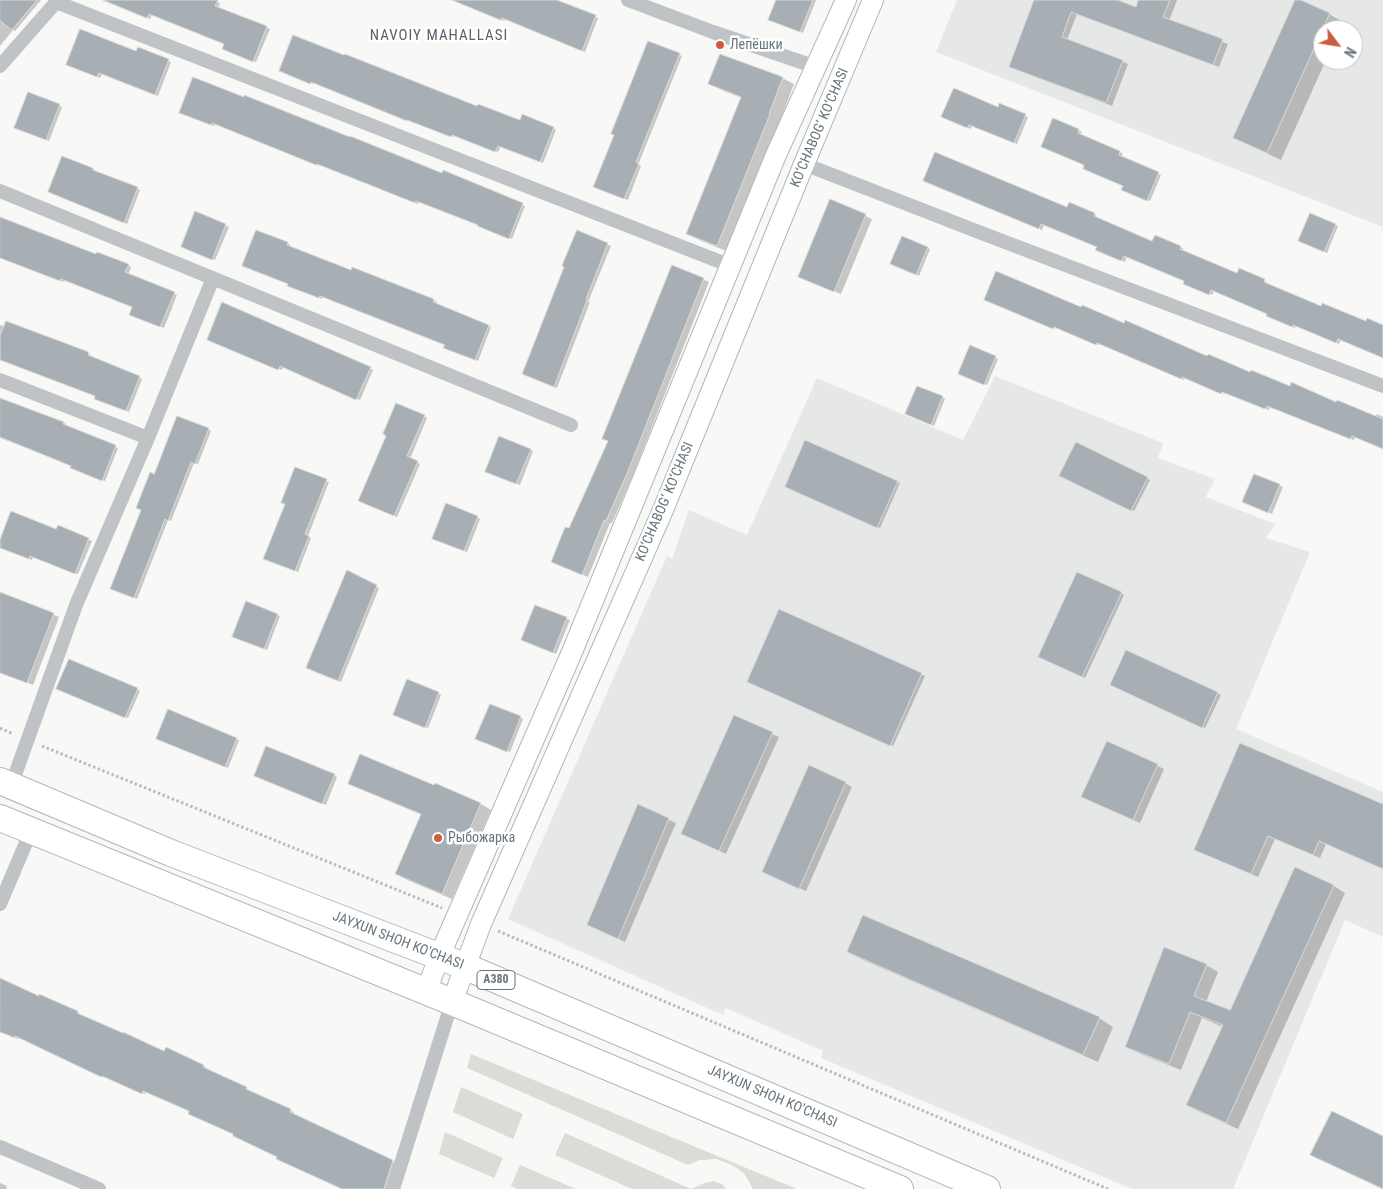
<!DOCTYPE html>
<meta charset="utf-8">
<style>
body{margin:0}
#map{position:relative;width:1383px;height:1189px;overflow:hidden;background:#f8f8f7;font-family:"Roboto Condensed",sans-serif}
canvas{display:block}
.north{position:absolute;left:1313px;top:20px;width:50px;height:50px;box-sizing:border-box;background:#fff;border:1px solid #c2c8cb;border-radius:50%;rotate:121deg;font-size:14px;font-weight:700;line-height:20px;text-align:center;color:#67757d}
.north::after{content:'';display:block;margin:auto;width:18px;height:22px;background:#cd5d42;clip-path:polygon(50% 0,100% 100%,50% 72%,0 100%)}
</style>
<div id="map">
<canvas width="1383" height="1189"></canvas>
<div class="north">N</div>
</div>
<script>
const c = document.querySelector('canvas').getContext('2d');
c.lineJoin = 'round';
function fill(path, color) { c.fillStyle = color; c.fill(path, 'evenodd'); }
function trace(path, color, width, dash) { c.strokeStyle = color; c.lineWidth = width; c.lineCap = dash ? 'butt' : 'round'; c.setLineDash(dash || []); c.stroke(path); }
function drawText(font, color, halo, rows, align = 'center') {
  c.font = font + ' "Roboto Condensed",sans-serif'; c.lineWidth = 5; c.setLineDash([]); c.textBaseline = 'middle'; c.strokeStyle = halo; c.fillStyle = color; for (const [text, x, y, turn = 0] of rows) {
    c.save(); c.translate(x, y); c.rotate((+turn || 0) * Math.PI / 180); c.textAlign = isNaN(turn) ? turn : align; if (halo) c.strokeText(text, 0, 0); c.fillText(text, 0, 0); c.restore();
  }
}
const built = new Path2D(`
 M957 0H1383V227L936 52ZM1323 30H1353V60H1323Z
 M995 376 1163 443 1158 458 1215 479 1206 497 1275 524 1266 538 1310 552 1236 729 1383 792V937L1345 920 1233 1189H1132L821 1058 823 1051 726 1008 723 1015 508 919 667 556 672 559 689 510 747 535 817 378 963 440Z`);
const green = new Path2D(`
 M471 1054 797 1189H753L744 1173 732 1165 716 1159 700 1160 688 1165 467 1068Z
 M461 1087 523 1114 513 1139 453 1112Z
 M445 1132 503 1158 494 1178 439 1154Z
 M565 1133 691 1189H632L555 1155Z
 M520 1165 576 1189H517L511 1186Z
 M714 1181 723 1185 726 1189H691L705 1183Z`);
const shadow = new Path2D(`
 M0 0H41L15 31 13 30 0 46Z
 M119 0H213L220 3 218 8 270 29 256 62 226 51 225 44 152 15 150 19 120 7 117 5Z
 M453 0H556L598 18 585 52 505 19V21Z
 M778 0H816L803 33 773 21Z
 M1036 0H1115L1137 8 1140 0H1177L1169 21 1228 44 1219 67 1077 14 1067 40 1122 61 1128 64 1112 106 1017 70 1011 67Z
 M1296 0 1329 14 1343 22 1340 30H1323V60H1326L1281 160 1249 145 1234 137Z
 M649 42 682 56 638 165 641 166 628 200 597 188 615 135Z
 M138 48 171 62 158 96 102 74 100 78 70 66 137 53Z
 M283 72 478 108 521 122 553 128 556 130 543 163 501 146 498 152 455 135 454 137 410 120V121L314 83 313 84Z
 M782 78 794 84 780 121 781 122 729 252 699 240 687 233 742 98 721 90 710 84Z
 M29 94 62 107 49 141 18 129Z
 M999 109 1028 117 1017 144 972 125 971 129 946 118Z
 M184 114 442 174 525 206 512 239 481 227 479 225 419 201 418 204 320 164V166L215 124 214 126Z
 M1054 120 1082 132 1080 135 1120 152 1123 154 1121 157 1161 175 1150 201 1125 191 1124 186 1086 165Z
 M93 169 96 171 95 172 140 190 127 224 52 193Z
 M927 182 1094 214 1097 216 1096 218 1153 242 1180 247 1183 248 1182 251 1237 274 1264 281 1267 282 1266 284 1322 307 1367 323 1383 326V358L1341 340 1339 344 1296 325 1295 328 1270 317 1268 314 1214 291 1212 295 1187 285 1185 281 1127 256 1125 262 1100 251 1098 247 1044 225 1042 230Z
 M830 200 872 219 841 294 806 280Z
 M195 213 229 227 215 260 185 248Z
 M0 218 97 256 128 265 131 267 128 275 177 295 164 328 133 316 134 307 65 279 64 282 0 258Z
 M1335 225 1338 226 1327 253 1302 242Z
 M577 232 611 246 588 302H590L557 388 527 376Z
 M288 243 290 245V247L351 271 352 268 434 300 437 302 436 305 491 327 478 361 448 349 446 345 323 296 322 299 291 287 289 283 246 267Z
 M927 248 930 249 919 276 895 266Z
 M672 266 709 282 633 475 612 523H610L588 577 552 562 570 530 609 441Z
 M988 301 1082 308 1251 374 1375 417 1377 414 1383 417V448L1355 437 1354 440 1270 407 1269 410 1226 392 1225 394 1185 378 1184 380 1100 343 1099 345 1057 328V329Z
 M0 325 88 354 91 355 90 358 142 379 129 412 99 400 97 396 0 359Z
 M211 341 370 368 373 370 360 400 283 367 282 370Z
 M995 357 998 359 987 385 959 373Z
 M942 397 945 399 934 426 909 415Z
 M0 399 64 423 66 424V427L118 448 105 481 75 469 73 466 0 438Z
 M424 416 427 418 410 459 420 464 397 517 363 502Z
 M208 429 211 431 198 464 194 463 171 521 168 520 137 599 115 590 155 476Z
 M1077 443 1150 480 1134 511 1061 475Z
 M530 450 533 451 520 485 489 473Z
 M1255 475 1283 487 1272 514 1247 503Z
 M326 481 329 482 308 536 311 538 298 572 267 560Z
 M897 482 900 483 880 528 789 489Z
 M477 517 480 519 467 552 436 540Z
 M58 527 92 541 78 574 33 557 32 560 0 547V543L57 531Z
 M348 572 379 588 341 682 310 670Z
 M0 593 59 617 33 685 0 672Z
 M1121 593 1124 595 1085 678 1042 658Z
 M536 606 570 620 556 654 526 642Z
 M780 611 925 676 893 746 751 683Z
 M277 615 280 616 267 650 236 638Z
 M1127 651 1221 695 1205 728 1114 686Z
 M137 689 140 691 128 718 61 690Z
 M438 693 441 695 428 728 397 716Z
 M520 717 523 719 510 752 480 741Z
 M772 734 779 737 726 854 689 837Z
 M236 739 239 740 228 768 161 740Z
 M1107 742 1164 769 1140 823 1090 801Z
 M334 775 337 777 326 805 258 777Z
 M349 783 481 804 491 810 452 899 407 880 397 874 422 815 360 789Z
 M845 783 852 787 806 891 764 872Z
 M638 806 676 823 625 942 588 925Z
 M1383 806V869L1326 844 1320 858 1275 839 1258 877 1196 850Z
 M1295 869 1334 886 1345 893 1238 1129 1200 1112 1188 1105 1223 1027 1202 1018 1181 1070 1138 1053 1127 1046 1206 965 1218 972 1206 1002 1230 1012Z
 M848 952 1099 1018 1113 1027 1098 1062 863 960Z
 M0 980 39 997 40 995 78 1012 80 1014V1015L165 1052 167 1049 204 1066 207 1068 206 1070 246 1088 249 1090 248 1091 291 1111 294 1112 292 1115 392 1161 395 1163 388 1189H342L190 1111 147 1091 145 1094 105 1076V1078L19 1037 18 1039 0 1031Z
 M0 1183 7 1186 6 1188 7 1189H0Z`);
const building = new Path2D(`
 M0 0H37L12 30 0 21Z
 M103 0H218L215 6 267 26 253 62 222 49 224 44 149 14 147 18Z
 M452 0H557L596 15 582 51 502 18 501 20Z
 M776 0H813L800 32 768 20Z
 M1034 0H1118L1136 7 1138 0H1170L1163 17 1223 39 1213 65 1071 12 1062 37 1123 60 1106 103 1009 67Z
 M1295 0H1301L1330 13 1267 153 1233 138Z
 M80 29 136 51 138 47 169 59 155 95 99 73 97 77 66 65Z
 M293 35 344 55 345 54 477 106 478 104 520 120 522 114 554 127 540 162 498 146 495 152 452 135 451 137 407 120V121L311 82 310 84 279 71Z
 M648 41 680 53 636 162 639 164 624 199 593 187 614 135 611 134Z
 M720 54 783 77 769 114H770L717 246 686 234 741 97 708 84Z
 M193 77 244 97V95L350 137V136L442 173 443 170 523 203 509 239 477 226 478 225 416 201 415 203 317 164 316 165 212 123 211 125 179 113Z
 M954 88 998 107 999 103 1026 114 1014 143 969 125 967 128 941 117Z
 M28 92 60 104 46 140 14 128Z
 M1053 118 1079 129 1078 133 1120 151 1119 155 1159 172 1147 201 1121 190 1123 186 1083 169 1084 165 1041 147Z
 M935 152 1067 207 1069 202 1095 213 1094 216 1152 241 1155 235 1181 246 1180 249 1237 273 1239 268 1265 279 1264 282 1321 306 1322 303 1366 321 1367 318 1383 325V358L1338 339 1336 343 1293 325 1292 327 1266 316 1267 314 1211 290 1209 295 1183 284 1184 281 1124 256 1121 261 1095 250 1097 247 1041 224 1039 229 923 181Z
 M62 156 93 168V170L138 187 124 223 48 192Z
 M830 199 866 214 834 292 798 277Z
 M195 211 226 224 212 260 181 247Z
 M1310 213 1336 224 1324 252 1298 241Z
 M0 217 96 254 97 252 129 264 125 272 175 292 160 327 129 315 132 307 61 279 60 281 0 258Z
 M256 230 288 242 287 245 351 270 352 267 434 299 433 302 489 325 475 360 443 348 445 345 320 296 319 298 287 286 288 284 242 266Z
 M577 230 608 243 586 299 587 300 554 387 522 374 564 267 562 266Z
 M902 236 928 247 916 275 890 264Z
 M672 265 704 278 628 471 606 521 604 520 582 575 551 562 565 527 569 528 608 441 602 439Z
 M996 271 1081 307 1082 305 1124 323 1125 320 1207 356 1208 354 1250 372 1251 370 1290 386 1291 382 1336 402 1337 400 1383 419V449L1352 436 1350 439 1267 406 1265 409 1222 392 1221 394 1182 377 1181 379 1097 343 1096 345 1054 327 1053 329 984 300Z
 M222 302 371 367 356 400 280 366 278 370 207 340Z
 M6 321 89 352 88 355 140 376 126 411 94 399 95 396 0 360V336Z
 M970 345 996 356 984 385 958 374Z
 M917 386 943 396 931 425 905 414Z
 M0 398 64 422 63 424 116 445 102 481 70 468 71 466 0 437Z
 M396 403 425 415 407 456 418 461 394 516 358 501 386 436 383 434Z
 M177 416 209 428 195 464 191 462 168 521 165 519 134 598 110 589 141 510 136 508 150 472 154 474Z
 M499 436 531 449 516 484 485 472Z
 M805 440 898 481 877 528 785 487Z
 M1076 442 1148 477 1131 511 1059 476Z
 M295 467 327 479 305 534 309 536 295 571 263 559 285 504 281 503Z
 M1254 474 1280 484 1268 513 1242 502Z
 M446 503 478 516 464 551 432 539Z
 M11 511 56 529 58 525 89 538 75 574 30 556 29 559 0 548V540Z
 M347 570 377 585 338 681 306 668Z
 M1077 572 1122 592 1082 677 1038 657Z
 M0 592 54 613 27 683 0 673Z
 M246 601 278 614 264 649 232 637Z
 M535 605 567 617 553 653 521 640Z
 M779 609 922 673 890 746 747 682Z
 M1126 650 1218 692 1202 728 1110 685Z
 M69 659 138 688 125 718 56 689Z
 M407 679 439 692 425 728 393 715Z
 M490 704 521 716 507 752 475 739Z
 M168 709 237 738 225 767 156 739Z
 M734 715 773 732 719 851 681 834Z
 M1107 741 1158 764 1133 820 1081 797Z
 M1240 743 1383 804V869L1319 841 1313 855 1268 836 1251 874 1194 850Z
 M266 746 335 774 322 804 254 776Z
 M360 754 434 785 435 783 481 803 442 894 395 874 421 814 348 784Z
 M809 765 846 782 799 889 762 872Z
 M638 804 669 818 618 939 587 925Z
 M1295 867 1334 885 1226 1123 1186 1105 1223 1025 1190 1012 1169 1064 1125 1047 1164 947 1207 964 1194 996 1230 1010Z
 M863 915 1100 1017 1083 1055 847 952Z
 M0 978 39 996V994L78 1011 77 1013 123 1033V1032L164 1051 166 1047 204 1065 203 1067 247 1087 246 1089 291 1109 290 1112 393 1160 384 1189H342L276 1159 277 1157 233 1136V1134L188 1114 189 1111 143 1091 142 1094 102 1076 101 1077 15 1036V1038L0 1032Z
 M1332 1111 1383 1136V1189L1310 1155Z`);
const path = new Path2D(`
 M0 728 13 734
 M42 746 442 908
 M498 931 1108 1189`);
const street = new Path2D(`
 M628 0 713 32 816 67
 M56 2 731 266
 M0 66 58 0
 M804 164 984 234 1383 386
 M0 191C190 269 380 348 571 425
 M0 380 148 438
 M11 786 76 605 148 438 213 278
 M0 904 31 831
 M0 1147 99 1189
 M393 1189 452 1002`);
const secondary = new Path2D(`
 M426 992 439 957 572 652 776 155 846 0
 M452 1002 481 924 663 510 804 164 873 0`);
const highway = new Path2D(`
 M0 781 171 853 464 966 987 1189
 M0 818 452 1002 900 1189`);
const markers = [
 [720,45,5,"#cd5d42"],
 [438,838,5,"#cd5d42"]
];
const shields = [
 [496,980,38]
];
const shieldNames = [
 ["A380",496,980]
];
const poiNames = [
 ["Лепёшки",730,45],
 ["Рыбожарка",448,838]
];
const streetNames = [
 ["KO‘CHABOG‘ KO‘CHASI",820,128,-67],
 ["KO‘CHABOG‘ KO‘CHASI",665,502,-67],
 ["JAYXUN SHOH KO'CHASI",398,941,21],
 ["JAYXUN SHOH KO'CHASI",772,1097,23]
];
const neighbourhoodNames = [
 ["NAVOIY MAHALLASI",439,36]
];
fill(built, '#e6e7e7');
fill(green, '#d9ddd6');
fill(shadow, '#0003');
fill(building, '#a8afb4');
trace(building, '#dadad9', 1);
trace(secondary, '#b1b7ba', 22);
trace(highway, '#b3b6b9', 28);
trace(path, '#b9bcbe', 3, [2.5, 2.5]);
trace(street, '#bfc3c6', 14);
trace(secondary, '#fff', 20);
trace(highway, '#fff', 26);
for (const [x, y, r, color] of markers) { const dot = new Path2D(); dot.arc(x, y, r, 0, 2 * Math.PI); c.fillStyle = color; c.fill(dot); trace(dot, '#fff', 2); }
for (const [x, y, w] of shields) { const box = new Path2D(); box.roundRect(x - w / 2, y - 9.5, w, 19, 4); c.fillStyle = '#fff'; c.fill(box); trace(box, '#67757d', 1); }
drawText('bold 12px', '#67757d', null, shieldNames);
drawText('14px', '#67757d', '#fff', poiNames, 'left');
drawText('14px', '#67757d', '#fff', streetNames);
c.letterSpacing = '1px';
drawText('15px', '#59636a', '#fff', neighbourhoodNames);
c.letterSpacing = '0px';
</script>
